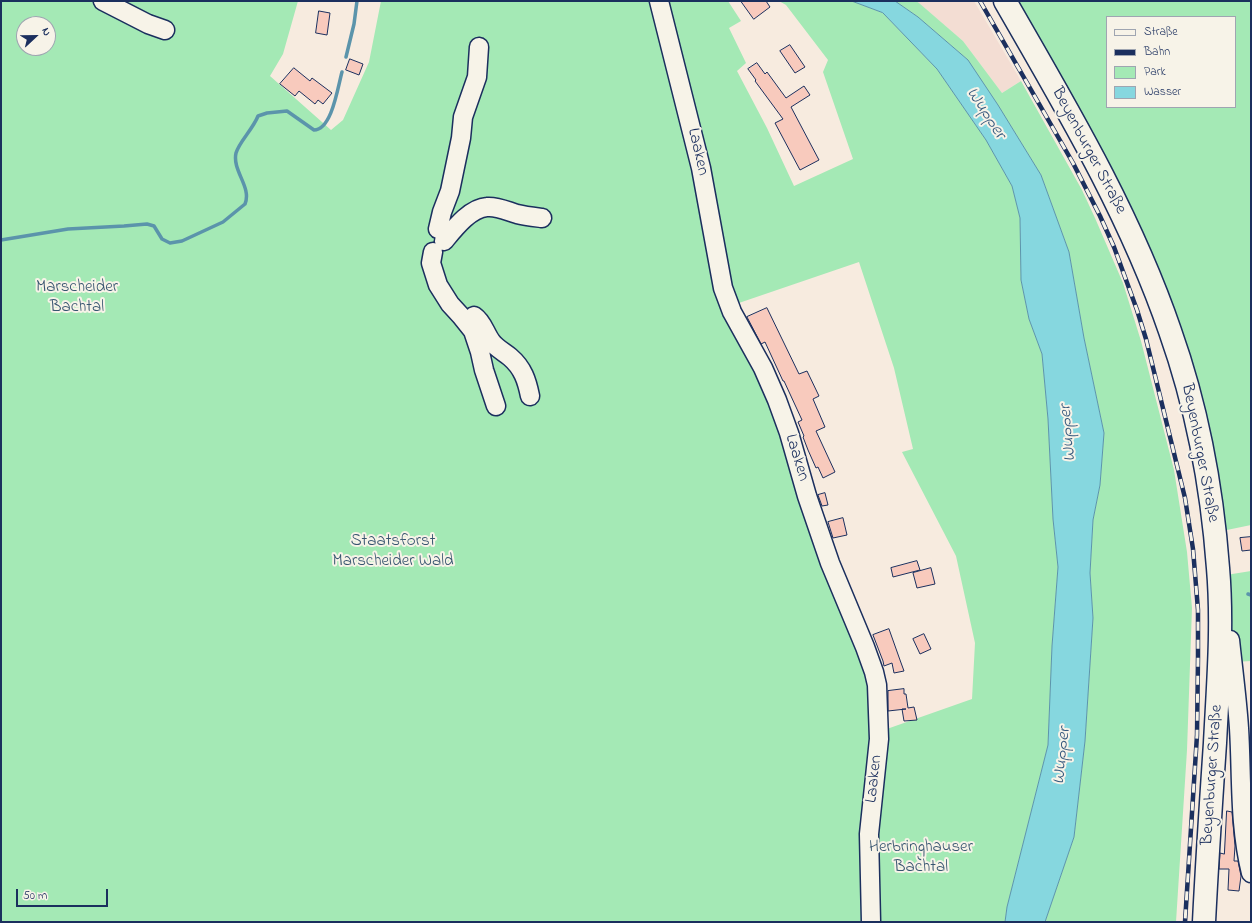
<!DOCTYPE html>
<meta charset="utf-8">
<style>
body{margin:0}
#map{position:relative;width:1252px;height:923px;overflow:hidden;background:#f7ebdf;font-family:"Indie Flower",sans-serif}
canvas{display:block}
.frame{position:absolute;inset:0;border:2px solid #1b2f5e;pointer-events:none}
.legend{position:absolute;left:1106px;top:16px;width:130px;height:92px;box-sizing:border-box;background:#f7f3e8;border:1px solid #9fa5b1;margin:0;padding:5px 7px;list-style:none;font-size:12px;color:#1b2f5e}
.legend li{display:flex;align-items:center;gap:8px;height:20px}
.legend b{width:20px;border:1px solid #9fa5b1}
.north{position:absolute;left:16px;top:16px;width:40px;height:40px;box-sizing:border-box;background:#f7f3e8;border:1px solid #9fa5b1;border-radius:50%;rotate:68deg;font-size:11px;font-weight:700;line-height:16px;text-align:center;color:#1b2f5e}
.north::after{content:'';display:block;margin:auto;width:14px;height:18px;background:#1b2f5e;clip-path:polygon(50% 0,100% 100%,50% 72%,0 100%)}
.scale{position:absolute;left:16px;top:889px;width:92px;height:18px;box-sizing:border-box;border:2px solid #1b2f5e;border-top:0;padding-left:5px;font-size:12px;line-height:14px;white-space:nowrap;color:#1b2f5e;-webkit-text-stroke:3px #f7f3e8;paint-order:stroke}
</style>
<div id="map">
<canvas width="1252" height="923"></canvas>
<div class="frame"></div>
<ul class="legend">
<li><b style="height:5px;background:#f7f3e8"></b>Straße</li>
<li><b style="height:5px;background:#1b2f5e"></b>Bahn</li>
<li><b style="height:11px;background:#a4e9b5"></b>Park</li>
<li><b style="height:11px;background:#86d7df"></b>Wasser</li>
</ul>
<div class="north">N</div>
<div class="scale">50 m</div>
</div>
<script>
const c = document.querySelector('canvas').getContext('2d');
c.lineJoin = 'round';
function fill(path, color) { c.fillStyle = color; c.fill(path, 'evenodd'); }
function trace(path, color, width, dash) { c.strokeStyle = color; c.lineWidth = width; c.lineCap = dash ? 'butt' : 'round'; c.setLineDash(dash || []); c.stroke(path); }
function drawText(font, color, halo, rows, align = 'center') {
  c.font = font + ' "Indie Flower",sans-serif'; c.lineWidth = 4; c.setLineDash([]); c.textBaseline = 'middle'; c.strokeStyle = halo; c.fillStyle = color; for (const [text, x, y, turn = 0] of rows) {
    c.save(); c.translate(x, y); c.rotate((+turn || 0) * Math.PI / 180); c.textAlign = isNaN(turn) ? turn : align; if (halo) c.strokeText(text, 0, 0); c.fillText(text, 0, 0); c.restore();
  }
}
const built = new Path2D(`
 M916 1H974L1021 81 1002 93 963 41Z`);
const green = new Path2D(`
 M1 1H298L283 54 270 76 331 130 343 120 369 62 381 1H728L741 21 729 28 746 63 737 71 767 128 794 186 853 159 823 72 828 60 786 5 779 1H852L883 13 937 69 986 140 1012 186 1020 218 1021 280 1029 319 1042 354 1048 419 1053 519 1058 567 1052 646 1048 745 1007 907 1005 922H1ZM24 24H48V48H24ZM859 262 894 368 913 449 902 452 956 556 975 643 972 699 884 730 777 399 733 305Z
 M895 1H916L919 3 963 41 1002 93 1021 81 1082 190 1095 218 1123 283 1141 341 1174 470 1187 552 1192 608 1187 750 1176 922H1045L1074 837 1085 741 1093 618 1090 573 1093 520 1100 485 1104 433 1084 338 1069 252 1041 175 998 105 968 60 918 17Z
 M1013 1H1251V525L1222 531 1198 407ZM1107 17H1235V107H1107Z
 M1251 571V661L1235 662 1230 629 1226 575Z`);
const water = new Path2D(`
 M852 1H895L918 17 968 60 998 105 1041 175 1069 252 1084 338 1104 433 1100 485 1093 520 1090 573 1093 618 1085 741 1074 837 1045 922H1005L1007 907 1048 745 1052 646 1058 567 1053 519 1048 419 1042 354 1029 319 1021 280 1020 218 1012 186 986 140 937 69 883 13Z`);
const stream = new Path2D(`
 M346 57 354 24 357 1
 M1 240 68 229 124 226 147 224 154 226 162 239 170 243 182 241 223 222 245 204C252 187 232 171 236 153 239 142 253 129 258 116L267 113 287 111 314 130C332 130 338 86 342 72
 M1248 594 1251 595`);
const building = new Path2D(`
 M741 1H766L770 7 754 19Z
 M319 11 330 13 327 35 316 33Z
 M790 45 805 67 795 73 780 51Z
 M350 59 363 64 359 75 346 70Z
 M757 63 765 74 767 72 786 98 804 86 810 95 791 107 819 160 800 170 775 123 783 119 755 81 756 80 748 69Z
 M294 68 310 81 312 78 332 93 323 104 318 100 315 104 299 91 295 96 280 84Z
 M767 308 799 374 807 371 819 396 813 399 825 427 816 431 835 472 823 478 818 467 816 468 808 450 803 437 804 436 798 422 802 420 784 381H783L765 342 761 344 747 317Z
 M825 493 828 505 822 506 818 495Z
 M843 518 847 535 833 538 828 522Z
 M1251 537V550L1242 551 1240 538Z
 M917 561 920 570 893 577 891 568Z
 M931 568 935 584 917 588 913 573Z
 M889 629 900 660 904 671 894 673 892 663 884 666 883 661 873 635Z
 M924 634 931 649 920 654 913 639Z
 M904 689V694H906L908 708 914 707 917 720 904 721 902 709H906L888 711V691Z
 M1227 811 1232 812 1235 846 1234 861H1238L1241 876 1239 891 1228 890 1229 869H1219L1220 853 1224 854Z`);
const minor = new Path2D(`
 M103 1 148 24 165 30
 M659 1 701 168 723 288 732 312 763 368 777 400 789 433 807 496 830 563 865 647 874 672 877 685 879 739 869 834 871 922
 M438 229 442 212 450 191 461 138 463 117 477 77 479 47
 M444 241C454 229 470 208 487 207 497 206 507 211 517 214 525 216 534 217 542 218
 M433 252 431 263 438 285 450 304 461 316 473 331 480 352 484 370 496 406
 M474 316C483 322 485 333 491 341 496 348 504 352 510 357 523 368 527 381 530 396
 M1221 639 1230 640C1233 669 1237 698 1239 728 1242 776 1239 825 1251 873`);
const major = new Path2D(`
 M1005 1C1066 107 1130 214 1170 331 1197 407 1212 487 1218 568 1223 626 1218 684 1215 743 1211 802 1207 862 1204 922`);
const rail = new Path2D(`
 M980 1 1073 163 1100 216 1114 247 1137 310 1146 339 1185 498 1193 549 1198 610V658L1197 735 1185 922`);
const streetNames = [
 ["Beyenburger Straße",1088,151,62],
 ["Laaken",697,152,77],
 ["Beyenburger Straße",1199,453,79],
 ["Laaken",796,458,73],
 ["Beyenburger Straße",1213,775,-86],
 ["Laaken",875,779,-84]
];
const parkNames = [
 ["Marscheider",77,288],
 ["Bachtal",77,308],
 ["Staatsforst",393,542],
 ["Marscheider Wald",393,562],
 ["Herbringhauser",921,848],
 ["Bachtal",921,868]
];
const waterNames = [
 ["Wupper",985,114,57],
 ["Wupper",1069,433,-95],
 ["Wupper",1063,756,-84]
];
fill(built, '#f3ddd3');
fill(green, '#a4e9b5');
fill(water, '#86d7df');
trace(water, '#5b94ab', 1);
trace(stream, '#5b94ab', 3.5);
fill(building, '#f8cabd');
trace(building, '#1b2f5e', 1);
trace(minor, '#1b2f5e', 21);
trace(major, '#1b2f5e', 25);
trace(minor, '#f7f3e8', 18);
trace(major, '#f7f3e8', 22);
trace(rail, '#1b2f5e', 4.5);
trace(rail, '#f7f3e8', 3, [9]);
drawText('17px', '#1b2f5e', '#f7f3e8', streetNames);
drawText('17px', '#36546f', '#f7f3e8', parkNames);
drawText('italic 18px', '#36597e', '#f7f3e8', waterNames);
</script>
